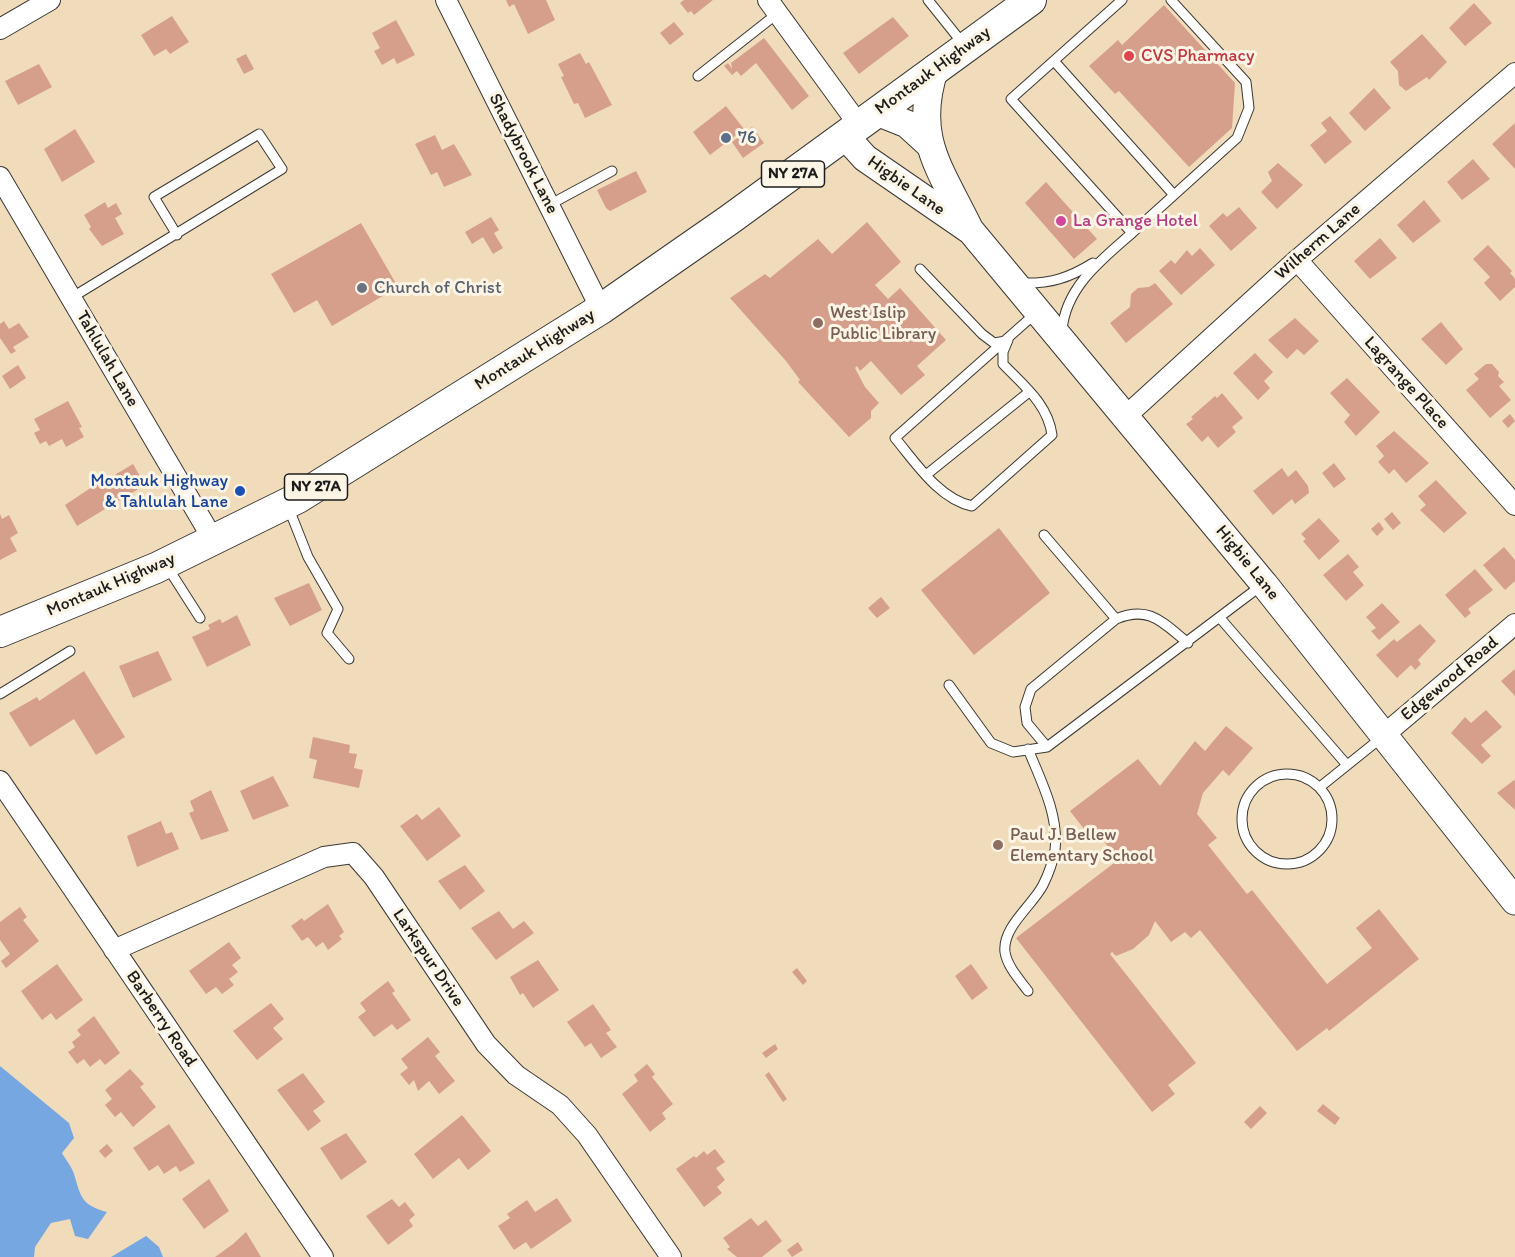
<!DOCTYPE html>
<style>
body{margin:0}
canvas{display:block;background:#f0dcbb}
</style>
<canvas width="1515" height="1257"></canvas>
<script>
const c = document.querySelector('canvas').getContext('2d');
c.lineJoin = 'round';
function fill(path, color) { c.fillStyle = color; c.fill(path, 'evenodd'); }
function trace(path, color, width, dash) { c.strokeStyle = color; c.lineWidth = width; c.lineCap = dash ? 'butt' : 'round'; c.setLineDash(dash || []); c.stroke(path); }
function drawText(font, color, halo, rows, align = 'center') {
  c.font = font + ' Itim,sans-serif'; c.lineWidth = 6; c.setLineDash([]); c.textBaseline = 'middle'; c.strokeStyle = halo; c.fillStyle = color; for (const [text, x, y, turn = 0] of rows) {
    c.save(); c.translate(x, y); c.rotate((+turn || 0) * Math.PI / 180); c.textAlign = isNaN(turn) ? turn : align; if (halo) c.strokeText(text, 0, 0); c.fillText(text, 0, 0); c.restore();
  }
}
const water = new Path2D(`
 M0 1066 69 1123 74 1138 62 1153C66 1160 72 1167 74 1174 81 1197 81 1205 107 1212L88 1239 75 1236 70 1219 51 1223 35 1247 34 1257H0Z
 M146 1236 159 1247 163 1257H111Z`);
const building = new Path2D(`
 M506 0H546L555 20 528 34 514 4 509 7Z
 M684 0H713L694 15 691 11 688 13 680 3Z
 M1474 3 1492 23 1465 46 1449 28Z
 M1164 5 1235 83 1232 128 1189 167 1119 91 1115 94 1089 66 1118 40 1122 45Z
 M172 16 189 42 170 54 166 49 154 56 141 35Z
 M893 17 909 36 859 74 843 53Z
 M396 20 415 55 397 64 394 58 382 65 374 51 380 48 372 33Z
 M674 22 684 34 670 45 660 33Z
 M1422 34 1447 62 1429 80 1427 77 1406 91 1399 85 1398 71 1390 62Z
 M764 38 809 96 792 110 756 63 741 76 737 71 732 75 724 66 728 63 732 69 731 63Z
 M580 53 586 64 589 62 612 105 585 118 578 103 574 104 561 77 564 76 558 64Z
 M246 54 254 69 244 74 236 59Z
 M39 64 52 87 18 105 5 81Z
 M1374 88 1391 108 1365 131 1349 113Z
 M726 106 744 129 710 155 693 132Z
 M1330 116 1352 142 1325 164 1310 145 1327 131 1321 123Z
 M1515 123V169L1492 144Z
 M752 127 764 143 743 158 732 142Z
 M75 129 95 162 62 182 44 149Z
 M435 135 442 150 454 144 472 175 444 187 437 172 431 175 415 144Z
 M1473 159 1490 179 1462 200 1447 182Z
 M1278 163 1303 185 1277 209 1261 192 1272 181 1268 172Z
 M636 171 647 192 610 211 606 208 597 190Z
 M1046 182 1097 239 1074 259 1025 203Z
 M1424 200 1441 221 1413 243 1397 225Z
 M105 202 108 208 116 203 122 214 115 218 124 234 102 246 89 229 91 227 84 215Z
 M1239 207 1257 228 1231 251 1209 226 1223 213 1227 217Z
 M491 217 499 230 494 233 503 248 493 254 483 237 472 244 465 232Z
 M867 222 901 262 875 285 888 299 900 288 946 340 917 366 925 375 901 395 871 361 860 371 857 366 855 368 865 387 879 403 871 411V418L849 437 798 382 800 380 786 361 730 298 765 274 770 278 818 239 832 254Z
 M361 223 398 287 332 326 317 300 294 313 271 274Z
 M1380 238 1397 258 1370 279 1354 261Z
 M1488 245 1512 271 1510 273 1515 279V287L1500 301 1484 283 1490 277 1473 259Z
 M1200 248 1215 265 1181 295 1159 271 1171 260 1175 264 1187 250 1192 256Z
 M1155 283 1173 304 1126 343 1110 323 1130 307 1131 294 1138 288 1149 287Z
 M1295 318 1319 341 1304 355 1297 349 1287 359 1268 340Z
 M4 321 9 329 19 323 29 337 13 347 16 351 11 354 0 338V324Z
 M1441 322 1463 349 1446 365 1421 339Z
 M1255 353 1273 372 1264 381 1270 388 1258 400 1233 373Z
 M1486 364H1492L1499 372 1498 376 1504 382 1499 386 1511 400 1490 418 1466 390 1479 379 1474 374Z
 M18 365 26 378 10 389 2 376Z
 M1347 378 1380 412 1356 436 1344 422 1350 415 1330 393Z
 M1222 393 1243 418 1232 427 1236 432 1218 448 1208 436 1202 442 1186 424 1193 419 1191 417 1215 396 1217 398Z
 M68 401 82 427 79 428 84 437 66 447 62 439 49 446 46 441 40 444 34 433 40 430 34 419Z
 M1510 414 1515 421 1508 428 1502 421Z
 M1394 431 1429 463 1406 483 1394 469 1389 474 1378 462 1384 456 1376 446Z
 M1334 463 1346 479 1334 488 1322 473Z
 M133 464 145 485 77 526 65 505 98 483 95 477 104 472 108 479Z
 M1282 468 1288 477 1296 470 1308 486 1309 493 1295 504 1292 499 1273 515 1253 491Z
 M1436 480 1467 513 1444 533 1420 510 1426 505 1418 496Z
 M1392 512 1401 523 1393 530 1384 519Z
 M0 514 2 519 9 515 18 533 10 538 17 551 0 560Z
 M1319 518 1340 541 1319 560 1303 541 1306 539 1301 534Z
 M1379 522 1384 529 1377 536 1371 529Z
 M999 528 1050 593 974 655 921 590Z
 M1504 547 1515 560V581L1505 590 1483 565Z
 M1348 554 1359 567 1353 572 1364 585 1346 601 1323 575Z
 M1475 569 1493 590 1468 609 1471 613 1465 618 1445 595Z
 M309 583 322 610 290 626 274 598Z
 M881 597 890 608 877 618 868 608Z
 M1382 603 1400 622 1379 640 1371 631 1376 628 1366 617Z
 M237 615 251 645 207 667 192 637 210 629 208 625 220 619 222 623Z
 M1420 624 1436 641 1418 660 1421 664 1415 670 1411 665 1397 678 1376 655 1394 639 1397 642Z
 M158 651 172 680 133 698 119 666Z
 M1515 669V696L1501 681Z
 M84 671 125 737 96 755 74 719 30 747 9 713 37 697 39 701Z
 M1486 710 1502 727 1481 745 1491 756 1482 764 1451 733 1465 717 1471 723Z
 M1226 726 1253 748 1229 776 1223 770 1203 793 1197 814 1217 838 1208 845 1247 894 1252 890 1327 984 1372 948 1356 928 1379 909 1419 959 1329 1031 1327 1028 1297 1051 1200 930 1191 938 1185 932 1171 942 1155 921 1149 935 1133 949 1116 956 1112 952 1110 954 1196 1063 1168 1085 1175 1094 1152 1112 1016 938 1118 860 1091 824 1084 829 1070 811 1138 759 1160 786 1195 741 1205 751Z
 M313 737 350 745 349 753 357 754 354 768 363 770 359 788 313 778 317 760 309 758Z
 M273 776 289 806 253 820 240 791Z
 M1514 780 1515 781V810L1497 793Z
 M211 790 229 831 201 840 189 813 194 811 190 801Z
 M439 807 461 836 427 861 400 826 417 814 422 820Z
 M161 821 166 834 172 832 179 849 137 867 127 836Z
 M465 865 485 891 460 910 438 881Z
 M328 904 344 932 339 936 342 939 328 950 323 942 316 947 308 937 302 941 291 926 302 918 304 921Z
 M20 907 27 917 23 920 39 941 6 968 1 961 10 954 0 940V922Z
 M499 911 513 929 524 921 534 933 496 960 471 928Z
 M229 942 241 958 232 965 238 972 229 979 234 985 222 994 216 987 206 994 189 971Z
 M538 960 559 990 533 1008 523 993 520 995 510 977Z
 M57 964 83 1000 56 1020 51 1013 42 1020 21 991Z
 M971 964 988 988 972 1000 955 976Z
 M797 968 807 981 803 985 792 972Z
 M388 981 395 991 392 993 411 1020 397 1030 392 1024 374 1037 358 1017 366 1011 360 1003Z
 M271 1003 284 1019 273 1028 283 1039 257 1060 233 1031Z
 M593 1004 611 1030 606 1033 617 1047 601 1058 591 1043 585 1047 567 1022Z
 M94 1016 120 1053 105 1065 100 1059 90 1067 84 1059 77 1064 68 1052 75 1047 72 1042 81 1035 77 1030Z
 M428 1037 440 1052 435 1056 455 1081 439 1094 429 1081 418 1091 414 1080 409 1085 400 1074 408 1068 401 1059Z
 M775 1044 778 1049 766 1058 762 1053Z
 M647 1064 655 1074 652 1077 673 1104 662 1113 666 1119 650 1132 622 1094 638 1081 634 1075Z
 M130 1069 144 1084 140 1087 156 1107 133 1127 121 1112 115 1117 105 1105 112 1099 105 1090Z
 M769 1072 787 1099 783 1102 765 1075Z
 M303 1073 325 1102 313 1111 321 1121 308 1131 277 1090Z
 M1323 1104 1340 1118 1335 1125 1317 1111Z
 M1260 1106 1267 1113 1251 1129 1244 1122Z
 M462 1115 491 1151 468 1170 459 1158 433 1179 414 1154Z
 M169 1124 195 1163 180 1172 176 1166 164 1174 158 1165 149 1171 133 1148Z
 M346 1133 367 1162 341 1180 320 1148Z
 M107 1144 113 1151 105 1158 99 1151Z
 M715 1149 725 1162 716 1168 725 1180 717 1187 722 1193 704 1207 676 1169 694 1156 696 1158 704 1151 707 1155Z
 M209 1179 229 1211 204 1229 182 1199Z
 M557 1198 572 1221 531 1249 526 1242 514 1250 498 1226 510 1218 507 1214 527 1200 535 1212Z
 M392 1199 399 1207 405 1202 415 1215 409 1220 413 1226 388 1245 366 1216Z
 M751 1218 758 1226 766 1220 782 1241 762 1257H737L727 1249 730 1247 723 1238Z
 M246 1232 261 1257H215L233 1244Z
 M798 1242 803 1250 792 1257 787 1250Z`);
const lane = new Path2D(`
 M928 0 964 45
 M1122 0 1011 99 1132 233 1237 138 1249 108 1246 82 1171 0
 M1054 61 1174 195
 M698 76 778 13
 M549 205 612 171
 M920 269 982 334 994 343 1006 341
 M1022 283C1050 284 1069 278 1093 263
 M71 298 282 169 259 134 154 197 177 235
 M1062 330C1066 287 1101 260 1132 233
 M1008 340 1003 352V364C1023 385 1048 404 1052 435L972 506C939 499 916 463 895 438L1036 313
 M926 475 1029 392
 M289 509 308 557 338 609 327 633 349 659
 M1044 535 1116 619
 M168 568 200 618
 M1220 618 1347 765
 M949 685 991 743 1013 752 1047 747 1262 585
 M0 694 70 651
 M1047 747 1027 723 1025 707 1031 689 1116 619C1150 605 1163 623 1188 643
 M1242 819a45 45 0 1 1 90 0a45 45 0 1 1-90 0Z
 M1320 787 1381 738
 M1028 991C1019 979 1007 966 1005 952 1002 927 1033 905 1043 885 1048 875 1053 861 1055 850 1059 815 1041 781 1028 749`);
const street = new Path2D(`
 M446 0 601 309
 M768 0 859 125
 M0 29 50 0
 M0 177 214 541
 M1297 260 1515 505
 M1126 416 1297 260 1515 73
 M1385 734 1515 624
 M0 781 323 1257
 M114 950 324 857 353 853 374 877 486 1044 516 1075 560 1105 587 1135 671 1257`);
const secondary = new Path2D(`
 M935 68C912 137 940 168 969 228
 M877 112 907 124 930 145
 M845 136 865 158 971 231 1264 584 1515 901`);
const primary = new Path2D(`
 M0 632 156 568 298 498 601 309 729 220 1031 0`);
const markers = [
 [1129,56,6,"#e0444e"],
 [726,138,6,"#5c6f8a"],
 [1061,221,6,"#d1479c"],
 [362,288,6,"#6b7280"],
 [818,323,6,"#8d6e63"],
 [240,491,6,"#1a4fb4"],
 [998,845,6,"#8d6e63"]
];
const shields = [
 [793,174,63],
 [316,487,63]
];
const shieldNames = [
 ["NY 27A",793,174],
 ["NY 27A",316,487]
];
const healthNames = [
 ["CVS Pharmacy",1141,56]
];
const streetNames = [
 ["Montauk Highway",933,71,-36],
 ["Shadybrook Lane",523,154,63],
 ["Higbie Lane",906,186,35],
 ["Wilherm Lane",1318,242,-41],
 ["Montauk Highway",535,350,-32],
 ["Tahlulah Lane",107,359,60],
 ["Lagrange Place",1406,383,48],
 ["Higbie Lane",1247,563,51],
 ["Montauk Highway",111,585,-23],
 ["Edgewood Road",1450,679,-40],
 ["Larkspur Drive",428,958,56],
 ["Barberry Road",161,1019,56]
];
const serviceNames = [
 ["76",738,138]
];
const hotelNames = [
 ["La Grange Hotel",1073,221]
];
const worshipNames = [
 ["Church of Christ",374,288]
];
const educationNames = [
 ["West Islip",830,313],
 ["Public Library",830,334],
 ["Paul J. Bellew",1010,835],
 ["Elementary School",1010,856]
];
const transitNames = [
 ["Montauk Highway",228,481],
 ["& Tahlulah Lane",228,502]
];
fill(water, '#77a7e1');
fill(building, '#d69f8b');
trace(lane, '#3c3934', 11);
trace(street, '#3c3934', 22);
trace(secondary, '#3c3934', 29);
trace(primary, '#3c3934', 32);
trace(lane, '#fff', 9);
trace(street, '#fff', 20);
trace(secondary, '#fff', 27);
trace(primary, '#fff', 30);
for (const [x, y, r, color] of markers) { const dot = new Path2D(); dot.arc(x, y, r, 0, 2 * Math.PI); c.fillStyle = color; c.fill(dot); trace(dot, '#fcf5e5', 2); }
for (const [x, y, w] of shields) { const box = new Path2D(); box.roundRect(x - w / 2, y - 13, w, 26, 4.5); c.fillStyle = '#fcf5e5'; c.fill(box); trace(box, '#1c1c1c', 1.5); }
drawText('bold 16px', '#1c1c1c', null, shieldNames);
drawText('18px', '#be3a42', '#fcf5e5', healthNames, 'left');
drawText('18px', '#1c1c1c', '#fcf5e5', streetNames);
drawText('18px', '#4e5e75', '#fcf5e5', serviceNames, 'left');
drawText('18px', '#b23c85', '#fcf5e5', hotelNames, 'left');
drawText('18px', '#5b616d', '#fcf5e5', worshipNames, 'left');
drawText('18px', '#785e54', '#fcf5e5', educationNames, 'left');
drawText('18px', '#164399', '#fcf5e5', transitNames, 'right');
</script>
